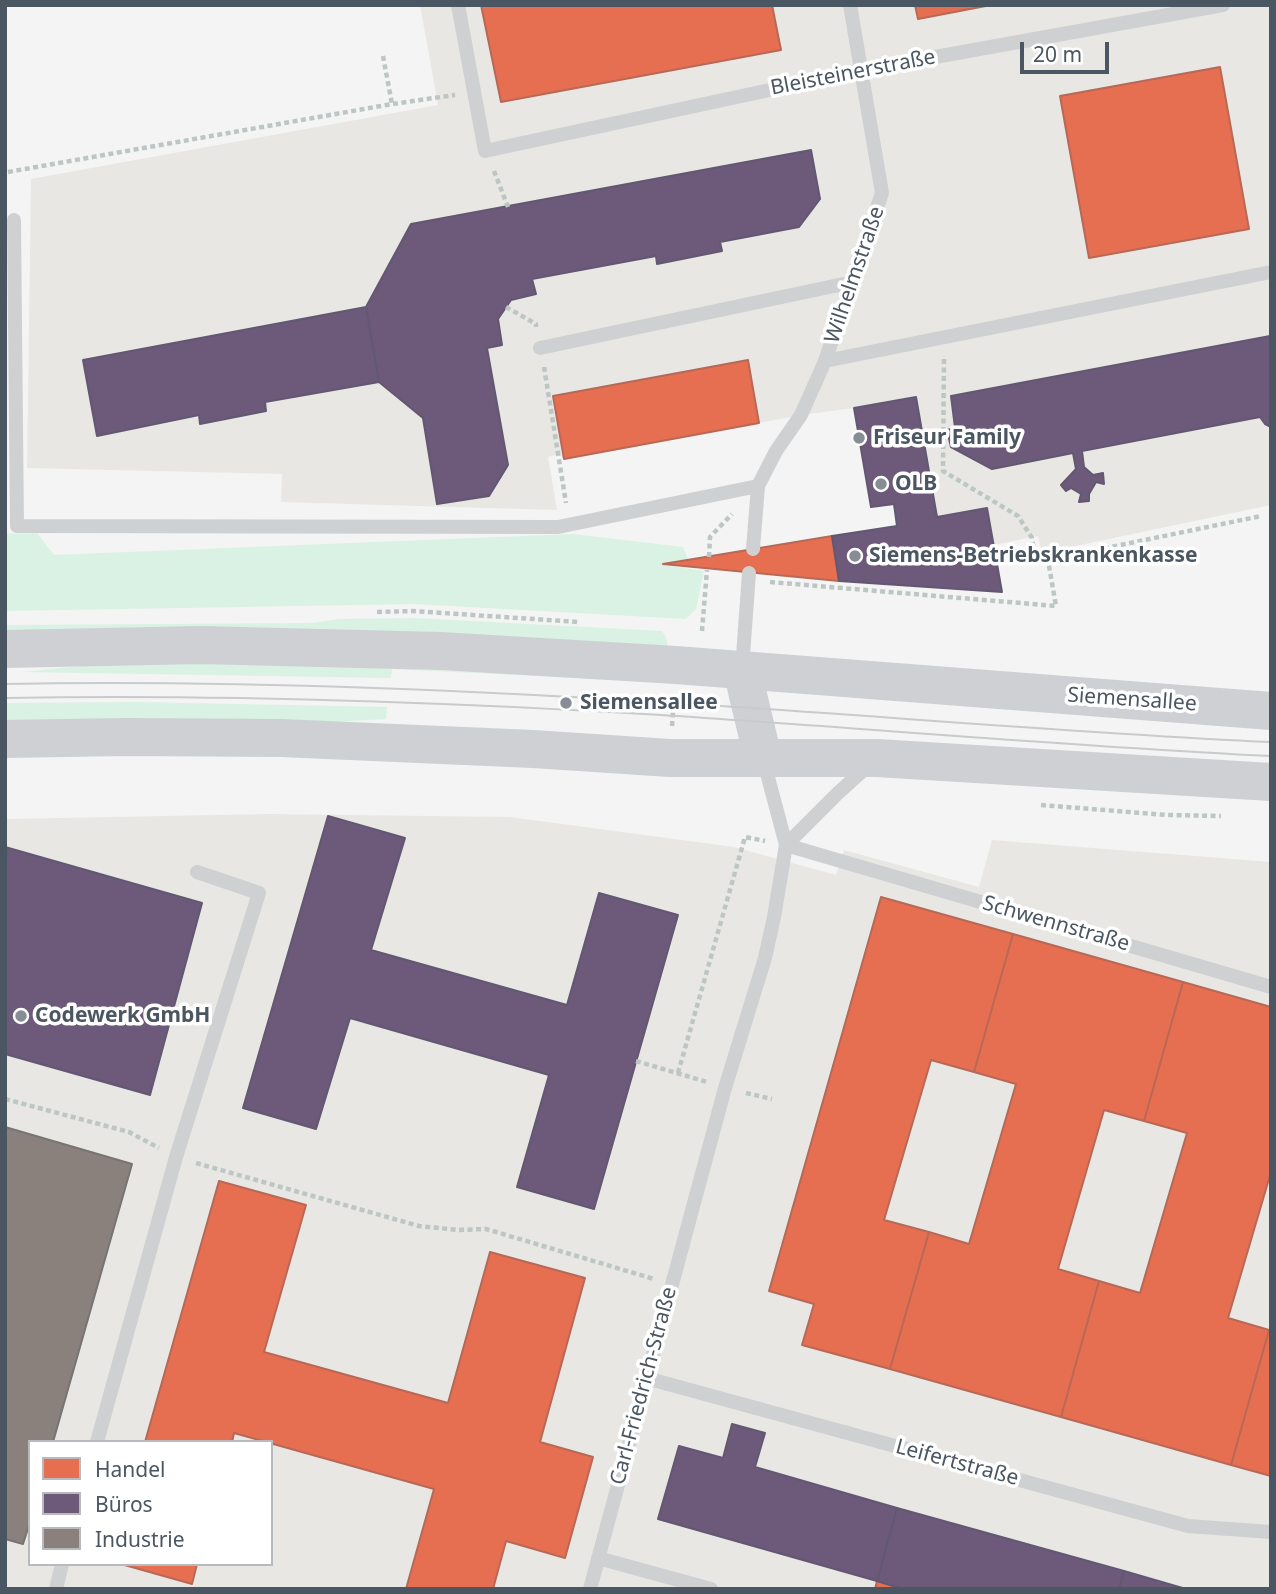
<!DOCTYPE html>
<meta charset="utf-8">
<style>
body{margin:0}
#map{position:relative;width:1276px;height:1594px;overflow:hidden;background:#f4f4f4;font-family:"Noto Sans",sans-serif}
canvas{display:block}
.frame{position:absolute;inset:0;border:7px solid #4a5661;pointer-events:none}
.legend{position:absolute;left:28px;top:1440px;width:245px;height:126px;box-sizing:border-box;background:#fff;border:2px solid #b7bbc0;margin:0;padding:9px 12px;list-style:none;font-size:21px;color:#4a5661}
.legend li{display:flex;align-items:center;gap:14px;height:35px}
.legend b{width:35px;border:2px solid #b7bbc0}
.scale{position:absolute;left:1020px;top:42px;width:89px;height:32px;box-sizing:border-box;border:4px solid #4a5661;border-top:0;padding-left:9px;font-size:21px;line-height:24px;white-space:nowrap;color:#4a5661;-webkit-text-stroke:5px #fff;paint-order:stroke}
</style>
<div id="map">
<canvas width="1276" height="1594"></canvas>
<div class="frame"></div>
<ul class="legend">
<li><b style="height:19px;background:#e76f51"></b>Handel</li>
<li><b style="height:19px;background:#6d597a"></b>Büros</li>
<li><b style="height:19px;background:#8a817c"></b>Industrie</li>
</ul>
<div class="scale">20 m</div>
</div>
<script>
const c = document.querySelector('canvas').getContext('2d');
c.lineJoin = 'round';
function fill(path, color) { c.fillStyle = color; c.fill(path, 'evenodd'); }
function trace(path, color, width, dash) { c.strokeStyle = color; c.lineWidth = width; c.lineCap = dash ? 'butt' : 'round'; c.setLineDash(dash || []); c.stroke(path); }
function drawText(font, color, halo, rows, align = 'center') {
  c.font = font + ' "Noto Sans",sans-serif'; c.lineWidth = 7; c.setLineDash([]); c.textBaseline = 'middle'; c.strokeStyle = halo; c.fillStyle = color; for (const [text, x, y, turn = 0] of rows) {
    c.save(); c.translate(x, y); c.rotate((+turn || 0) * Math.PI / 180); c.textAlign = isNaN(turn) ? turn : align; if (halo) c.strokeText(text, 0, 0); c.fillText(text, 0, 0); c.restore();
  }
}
const commercial = new Path2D(`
 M420 5H1271V505L1042 553 1038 536 994 545 1002 592 839 581 832 536 897 525 893 504 871 507 854 408 801 415 564 459 559 454 548 457 557 510 281 502 282 474 27 468 31 179 438 105Z
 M270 814 510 817 734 847 836 875 844 850 979 887 992 840 1271 862V1589H5V819ZM30 1442H271V1564H30Z`);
const green = new Path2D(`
 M37 533 54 555 573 534 683 547 688 559 663 565 704 571 696 609 686 619 414 604 5 611V534Z
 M414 618 662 631 666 637 668 648 5 632V625L312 623 339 619Z
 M146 655 664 682 392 669 391 678 22 672 89 665Z
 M136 702 387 707 386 719 293 724 5 721V703Z`);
const shops = new Path2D(`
 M481 5H772L781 50 501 102Z
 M915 5H991L918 19Z
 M1220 67 1249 229 1089 258 1060 96Z
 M748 360 759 423 564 459 553 396Z
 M832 536 839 581 663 564Z
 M881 897 1013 934 974 1072 931 1060 884 1220 929 1232 890 1369 802 1345 814 1304 769 1291Z
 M1013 934 1183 982 1144 1121 1104 1110 1058 1269 1099 1281 1061 1417 890 1369 929 1232 969 1244 1016 1084 974 1072Z
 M1183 982 1271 1007V1172L1228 1318 1269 1330 1231 1465 1061 1417 1099 1281 1140 1293 1187 1133 1144 1121Z
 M219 1181 306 1205 264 1352 448 1403 490 1252 585 1278 540 1442 593 1457 565 1558 506 1541 493 1589H406L434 1489 234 1433 232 1442H145Z
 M1269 1330H1271V1476L1231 1465Z
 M121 1564H197L192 1584Z
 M877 1581 903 1589H875Z`);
const offices = new Path2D(`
 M811 150 820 199 799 227 720 242 722 251 657 264 656 256 532 279 536 294 511 300 498 319 502 345 487 348 508 465 489 496 437 504 423 418 379 382 366 307 411 224Z
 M366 307 379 382 265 402 266 411 200 424 199 415 97 436 83 360Z
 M1270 336 1271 427 1265 424 1260 417 1082 451 1084 467 1093 475 1103 473 1104 484 1096 482 1089 494V501L1079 502 1081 494 1071 488 1066 491 1061 485 1076 469 1073 453 992 469 951 447 947 430 955 428 951 396Z
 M916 397 937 517 987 508 1002 592 839 581 832 536 897 526 894 504 871 507 854 408Z
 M328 816 405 838 371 950 567 1005 599 893 678 915 594 1209 517 1187 549 1075 350 1018 316 1129 243 1108Z
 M5 847 202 903 150 1095 5 1054Z
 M732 1424 765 1433 755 1467 897 1508 877 1581 658 1519 679 1446 723 1458Z
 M897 1508 1124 1571 1119 1589H903L877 1581Z
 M1124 1571 1186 1589H1119Z`);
const industry = new Path2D(`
 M5 1127 132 1164 53 1442H30V1522L23 1544 5 1539Z`);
const path = new Path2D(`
 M383 56 392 104
 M494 171 508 207
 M8 172 392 104 455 95
 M506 307 536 324V327
 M944 359 943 471 1018 516 1032 538 1036 562 1048 560
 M544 367 566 503
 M709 557 710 537 732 514
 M770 582 1056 606 1048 560 1261 516
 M377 612 413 611 578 622
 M702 631 707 570
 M672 726 674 699
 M1041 805 1167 815 1221 816
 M636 1061 707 1082
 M678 1073 745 837 765 841
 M746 1093 772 1099
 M5 1099 129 1132 159 1148
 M196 1163 419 1226 458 1230 486 1229 654 1279`);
const lane = new Path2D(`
 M458 5 485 151 863 70 1223 5
 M14 220 17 526 558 527 758 486
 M540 348 853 282
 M825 361 1271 272
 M753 549 758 486 776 451 801 415 825 361 882 193 850 5
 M742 669 749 573
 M786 845 1271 987
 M786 845 838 793 868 766
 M646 1378 1188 1526 1271 1532
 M97 1442 176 1157 259 893 197 872
 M598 1558 711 1589
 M56 1589 62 1564
 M590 1589 725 1088 765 958 774 917 786 845 764 762`);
const secondary = new Path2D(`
 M5 649 201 645 440 651 676 665 1271 711
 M742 670 763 758
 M5 739 126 737 281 738 533 749 670 758H877L1271 782`);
const tram = new Path2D(`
 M5 684C228 680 451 689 673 703 873 715 1071 733 1271 742
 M5 698C223 694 443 702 661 715 864 728 1067 746 1271 756`);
const markers = [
 [859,438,7,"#868d94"],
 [881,484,7,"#868d94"],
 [855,556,7,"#868d94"],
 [566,703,7,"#868d94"],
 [21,1016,7,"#868d94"]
];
const streetNames = [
 ["Bleisteinerstraße",853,73,-11],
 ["Wilhelmstraße",855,275,-71],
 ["Siemensallee",1132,700,4],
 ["Schwennstraße",1056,924,16],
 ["Carl-Friedrich-Straße",644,1386,-75],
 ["Leifertstraße",957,1463,15]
];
const poiNames = [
 ["Friseur Family",873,438],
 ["OLB",895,484],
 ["Siemens-Betriebskrankenkasse",869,556],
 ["Siemensallee",580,703],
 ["Codewerk GmbH",35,1016]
];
fill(commercial, '#e8e7e3');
fill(green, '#d9f2e3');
fill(shops, '#e76f51');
trace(shops, '#b86856', 2);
fill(offices, '#6d597a');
trace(offices, '#625872', 2);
fill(industry, '#8a817c');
trace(industry, '#777474', 2);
trace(path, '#bcc7c4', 4.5, [5, 3.5]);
trace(lane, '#ced0d2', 14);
trace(secondary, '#ced0d4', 38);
trace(tram, '#c9cacc', 2);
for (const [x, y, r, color] of markers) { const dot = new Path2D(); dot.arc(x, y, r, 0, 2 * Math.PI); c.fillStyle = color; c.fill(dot); trace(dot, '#fff', 2.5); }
drawText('21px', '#4a5661', '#fff', streetNames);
drawText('bold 21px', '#4a5661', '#fff', poiNames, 'left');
</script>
